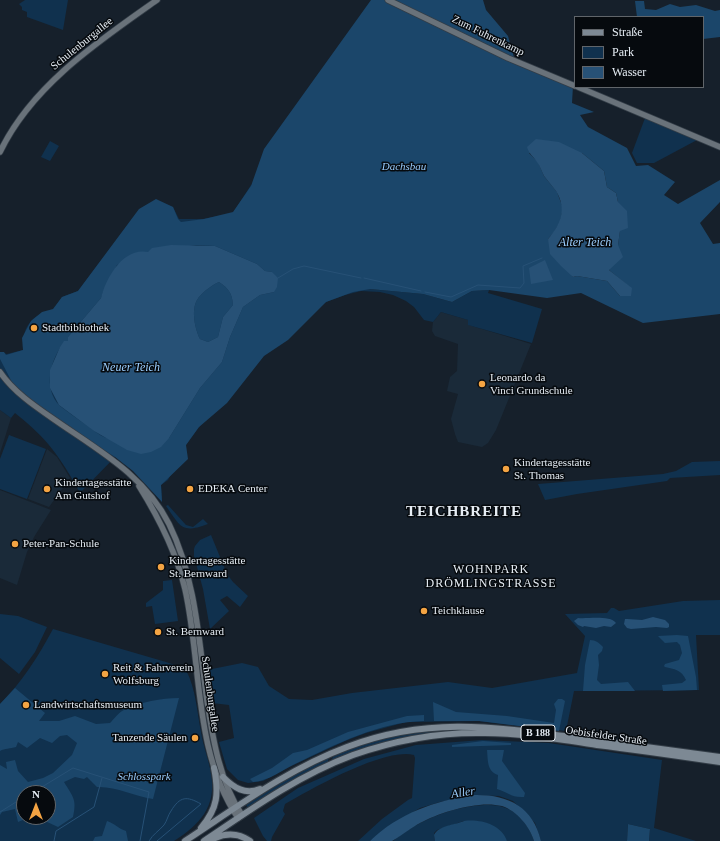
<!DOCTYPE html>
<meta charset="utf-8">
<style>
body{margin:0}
#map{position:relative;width:720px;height:841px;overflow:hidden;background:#16202b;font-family:Georgia,serif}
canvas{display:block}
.legend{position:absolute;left:574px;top:16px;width:130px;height:72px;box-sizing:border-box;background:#060a0e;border:1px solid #60656a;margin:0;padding:5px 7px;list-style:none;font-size:12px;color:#e6edf4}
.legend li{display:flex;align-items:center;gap:8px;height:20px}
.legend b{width:20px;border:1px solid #60656a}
.north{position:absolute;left:16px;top:785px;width:40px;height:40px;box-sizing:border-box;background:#060a0e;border:1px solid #60656a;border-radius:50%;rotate:0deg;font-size:11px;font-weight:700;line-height:16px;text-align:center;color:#e6edf4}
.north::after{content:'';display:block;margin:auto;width:14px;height:18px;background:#f4a443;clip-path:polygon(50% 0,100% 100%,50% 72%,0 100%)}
</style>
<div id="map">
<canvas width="720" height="841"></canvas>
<ul class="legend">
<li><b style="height:5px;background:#7d8994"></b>Straße</li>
<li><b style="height:11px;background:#10314e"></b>Park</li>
<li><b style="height:11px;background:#275176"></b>Wasser</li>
</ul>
<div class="north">N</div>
</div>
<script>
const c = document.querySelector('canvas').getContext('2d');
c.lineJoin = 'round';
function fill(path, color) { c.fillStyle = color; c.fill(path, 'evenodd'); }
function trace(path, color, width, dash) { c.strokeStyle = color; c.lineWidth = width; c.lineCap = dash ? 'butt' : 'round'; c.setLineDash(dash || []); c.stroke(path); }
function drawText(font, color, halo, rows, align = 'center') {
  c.font = font + ' Georgia,serif'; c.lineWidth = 3; c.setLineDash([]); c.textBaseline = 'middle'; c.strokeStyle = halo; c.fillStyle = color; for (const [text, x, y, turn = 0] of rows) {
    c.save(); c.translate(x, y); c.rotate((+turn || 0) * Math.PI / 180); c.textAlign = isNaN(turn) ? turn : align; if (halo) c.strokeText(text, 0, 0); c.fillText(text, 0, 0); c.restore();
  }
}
const built = new Path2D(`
 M441 312 468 320 469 325 531 344 496 430 488 443 482 447 458 442 455 434 451 419 458 394 447 391 450 377 457 371 458 344 435 336 432 331 433 322Z
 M0 410 11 418 0 453Z
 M47 449 57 457 70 478 49 507 28 499Z
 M0 490 51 510 34 537 27 552 17 585 0 578Z`);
const green = new Path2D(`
 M25 0H68L63 30 27 17V12L22 10V7L19 4Z
 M645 118 697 140 654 163H637L632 153Z
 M50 141 59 146 50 161 41 157Z
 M263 184 370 289 423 294 452 302 472 291 489 290 488 293 542 309 532 343 468 325V320L441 312 433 322 424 320 414 307 406 301 393 295 380 292 361 291 345 295 326 302 264 355 198 428 186 445 168 480 161 485 162 501C148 486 131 462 111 454L115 457 80 493C61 458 47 438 15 413L11 418 0 410V352L7 354 23 350C22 328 30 315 53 310L62 297 78 291 139 210 156 200 173 207 179 219H203L233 213 251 185Z
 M9 435 46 449 27 499 0 489V459Z
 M720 461V475L670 478 667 481 577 494 545 500 538 484 663 474 676 471 692 462Z
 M168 505 186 525 193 527 203 519 208 524C181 534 181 527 166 506Z
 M211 535 227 574 233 582 248 596 240 607 227 596 220 600 229 611 210 629 203 589 194 556V549L195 546 200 540Z
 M172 580 178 621 155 624 152 606 146 607V603L163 590V581Z
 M720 600V635H696L699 690 574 691 566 731 479 721 406 722 366 733 345 741 289 767 263 781 248 783 238 780 227 769 219 742 234 738 229 705 212 703 207 670 242 663 258 667 269 686 289 699 312 700 352 693 448 682 492 688 577 673 585 636 565 614 607 613 611 608H614L619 611 683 601Z
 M0 614 18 616 47 627 35 652 19 674 0 658Z
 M53 629 166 662 181 667 186 672V670C196 689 197 712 201 732 203 746 209 760 211 774 217 807 199 825 174 841H0V704C22 682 38 657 53 629ZM24 793H48V817H24Z
 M444 728 527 733H444L334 761 332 759 333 757 350 748 389 736Z
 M482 740 549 743 662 760 654 828 696 841H649L650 829 628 824 627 841H541L535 823 513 801 499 796 473 795 440 802 420 808 393 824 370 841H358L382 819 408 800 412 798 415 758 414 755C385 747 311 789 285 804L283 811 285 814 272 837 271 841H267L263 836 254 818 298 788 364 759 416 745Z
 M329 757 328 761 330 762 248 808 246 805 295 774Z
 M484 805C490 805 497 805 503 807 518 811 530 827 534 841H507L489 824 472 821H464L437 830 434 833 435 841H393C419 820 451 807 484 805Z`);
const forest = new Path2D(`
 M371 0H483L486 10 508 36 515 61 573 86 572 103 594 112 580 115 588 127 627 148 636 166 648 165 675 182 664 195 678 204 720 180V202L700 223 713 244 720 243V314L643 323 581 293 547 298 489 290 472 291 452 302 423 294 370 289 353 292 326 302 288 340 264 356 227 403 199 427 186 445 188 459 161 485 162 502 133 471 115 457 74 431 31 401 14 386 0 359V352H4L6 355 23 350 22 338 31 321 42 312 53 309 62 297 78 291 139 209 156 199 173 207 178 219 181 222 204 219 233 212 251 186 264 149ZM529 153H582L604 171 607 187 616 193 618 202 620 230 618 245 609 270 631 288 620 296 607 281 577 276 573 277 548 239 554 232 560 222 563 208 557 192 544 176 538 162ZM196 245 215 246 257 264 265 271 272 272 274 292 260 295 243 307 230 337 222 362 200 388 169 438C156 439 142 439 129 439 123 439 117 440 111 439 102 438 92 429 85 424 76 418 68 412 60 406 42 388 51 359 64 342L68 341V337L101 298 103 292 117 265 148 252Z
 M635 1H644L645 9 656 10 670 4 680 7 696 5 715 11 720 10V37L703 39V17H637Z
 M219 282C229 289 232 293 233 305L223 317 218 337 208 342 200 339C195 329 191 310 197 300 201 293 212 285 219 282Z
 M677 635 688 636 696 677 697 690 663 691 662 685 682 683 686 680C682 670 674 669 665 667L664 666 665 664 679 660 682 653 680 645 677 642 665 643 658 636Z
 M590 640C596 640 599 643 603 647L602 651 598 655 599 665 597 680 601 684 628 682 635 691H583L585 665Z
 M15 688 45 713 39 721H59L75 716 96 724 110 723C114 719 119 712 124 710 140 702 162 698 179 698L153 799C134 796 115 786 97 787L87 777 84 779 75 777 64 782C73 797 77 799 73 817L58 827 45 821 44 817H48V793H24V817H30L18 822 15 809 2 812 0 815V765L7 769 6 762 15 760 18 771 28 782 43 778 53 773 72 755 77 743 67 735 60 736 52 743 40 738 27 748 18 742 16 747C10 749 5 748 0 751V704Z
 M558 699H562L565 701 559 731 479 721H434L433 702 456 712 507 716 554 723 556 710 554 704Z
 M424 715V721C380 722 336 744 297 763 282 770 269 781 253 782L250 779 272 768 293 753 307 750 348 732 407 716Z
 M483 741 511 743V745L452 747V745Z
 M487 750H504L502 761 525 793 524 797C511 798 508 792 497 789L498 775C487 771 488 761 487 750Z
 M107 821C114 823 119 829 126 831L128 841H93L95 837 102 836Z
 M464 821C480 819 501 824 507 841H435L434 835C439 825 455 825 464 821Z
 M628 824 650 829 649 841H627Z`);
const water = new Path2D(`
 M536 139 559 142 582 153 604 171 607 187 616 193 618 202 627 211 628 228 620 231 618 245 623 257 609 270 632 288 631 296H620L607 281 577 276 573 277 561 266 550 254 548 239C561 224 567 209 556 191 552 186 548 181 544 176 542 172 540 166 537 162 533 156 529 154 527 147Z
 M171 245 215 246 257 264 265 271 272 272 278 278 277 287 274 292 260 295 243 307 230 337 222 362 200 388 169 438 161 447 151 452 141 454 127 450 94 431 59 405 50 388V370L60 347 64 341H68V337L101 298C106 278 123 247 148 252L152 248ZM219 282C229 289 232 293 233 305L223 317 218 337 208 342 200 339C195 329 191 310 197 300 201 293 212 285 219 282Z
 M545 260 553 280 531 284 529 268Z
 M653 617 665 620 669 624V627L667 628 656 627 631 629 627 628 624 624 625 619H627L642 620Z
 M578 618C588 619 610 615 616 623L611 627 604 626 596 628 584 626 583 627 578 625 574 621Z
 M473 795C507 794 533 806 541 841H534C530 827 517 811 502 806 479 800 440 812 420 823 414 826 395 840 392 841 385 841 377 841 370 841 399 813 435 801 473 795Z`);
const stream = new Path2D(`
 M278 278 293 269 304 266 361 278
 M364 278 421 291
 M425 292 451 297 478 285 520 288 524 283 523 266 542 258
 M32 793 73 768 149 792 140 841
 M0 812 24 797
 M54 841 56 831 94 807 102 778
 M149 841C153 834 159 831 164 825 167 821 168 815 171 811 180 796 187 796 201 804L157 841`);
const secondary = new Path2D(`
 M388 0 508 58 575 86
 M578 87 720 147
 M0 152C32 85 99 41 157 0
 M0 372C13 391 33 405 52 418 96 449 144 474 169 524 196 579 199 642 207 701 213 740 220 782 242 815
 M139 486C159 518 176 551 185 589 202 664 193 751 238 818`);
const primary = new Path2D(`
 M223 777C234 788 245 795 260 789
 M201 828C218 808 219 793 214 768
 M211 840C224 833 237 832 250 841
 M185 841C237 807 288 769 347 747 428 716 496 727 579 738 626 744 673 751 720 757
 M204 841C251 809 299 775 353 755 393 741 435 733 477 733 517 732 558 739 597 745 638 750 679 756 720 762`);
const markers = [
 [34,328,4,"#f4a443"],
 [482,384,4,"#f4a443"],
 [506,469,4,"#f4a443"],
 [47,489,4,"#f4a443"],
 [190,489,4,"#f4a443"],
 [15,544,4,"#f4a443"],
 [161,567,4,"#f4a443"],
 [424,611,4,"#f4a443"],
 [158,632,4,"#f4a443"],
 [105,674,4,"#f4a443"],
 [26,705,4,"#f4a443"],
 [195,738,4,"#f4a443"]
];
const shields = [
 [538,733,34]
];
const shieldNames = [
 ["B 188",538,733]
];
const streetNames = [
 ["Zum Fuhrenkamp",488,36,26],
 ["Schulenburgallee",82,44,-39],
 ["Schulenburgallee",210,694,82],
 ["Oebisfelder Straße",606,736,8]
];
const parkNames = [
 ["Dachsbau",404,167],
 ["Schlosspark",144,777]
];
const poiNames = [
 ["Stadtbibliothek",42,328],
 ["Leonardo da",490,378],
 ["Vinci Grundschule",490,391],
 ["Kindertagesstätte",514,463],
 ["St. Thomas",514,476],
 ["Kindertagesstätte",55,483],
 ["Am Gutshof",55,496],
 ["EDEKA Center",198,489],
 ["Peter-Pan-Schule",23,544],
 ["Kindertagesstätte",169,561],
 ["St. Bernward",169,574],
 ["Teichklause",432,611],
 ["St. Bernward",166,632],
 ["Reit & Fahrverein",113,668],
 ["Wolfsburg",113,681],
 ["Landwirtschaftsmuseum",34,705],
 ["Tanzende Säulen",187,738,"right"]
];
const waterNames = [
 ["Alter Teich",585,243],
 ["Neuer Teich",131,368],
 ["Aller",463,793,-9]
];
const neighbourhoodNames = [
 ["WOHNPARK",491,570],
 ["DRÖMLINGSTRASSE",491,584]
];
const districtNames = [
 ["TEICHBREITE",464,512]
];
fill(built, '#1a2a39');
fill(green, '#10314e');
fill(forest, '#1b466a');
fill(water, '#275176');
trace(stream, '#275176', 1);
trace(secondary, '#333d47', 7);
trace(primary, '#333d47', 8);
trace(secondary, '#69727a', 5.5);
trace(primary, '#7d8994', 6);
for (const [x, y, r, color] of markers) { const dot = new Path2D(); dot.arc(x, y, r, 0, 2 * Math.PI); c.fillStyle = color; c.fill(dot); trace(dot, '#060a0e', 1.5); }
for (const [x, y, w] of shields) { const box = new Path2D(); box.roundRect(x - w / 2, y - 8, w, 16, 3); c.fillStyle = '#060a0e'; c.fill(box); trace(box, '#e6edf4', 1); }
drawText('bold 10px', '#e6edf4', null, shieldNames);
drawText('11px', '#e6edf4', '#060a0e', streetNames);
drawText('italic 11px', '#98cbfb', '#060a0e', parkNames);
drawText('11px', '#e6edf4', '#060a0e', poiNames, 'left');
drawText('italic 12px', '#9bcefe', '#060a0e', waterNames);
c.letterSpacing = '1px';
drawText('12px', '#e6edf4', '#060a0e', neighbourhoodNames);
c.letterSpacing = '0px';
c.letterSpacing = '1px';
drawText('bold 15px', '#e6edf4', '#060a0e', districtNames);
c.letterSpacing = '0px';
</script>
